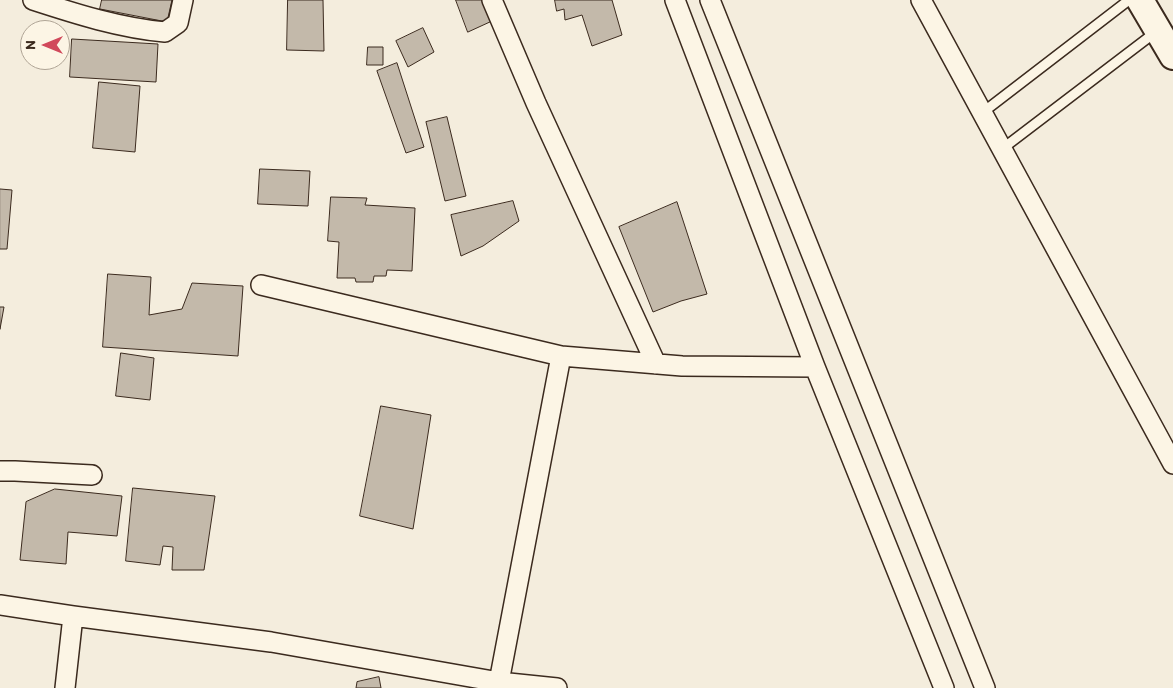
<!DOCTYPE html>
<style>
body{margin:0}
#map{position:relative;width:1173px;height:688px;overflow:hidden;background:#f4eddd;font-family:Itim,sans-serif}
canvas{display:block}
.north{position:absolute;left:20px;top:20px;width:50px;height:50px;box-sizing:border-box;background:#fcf5e5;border:1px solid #afa495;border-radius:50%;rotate:270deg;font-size:14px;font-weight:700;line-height:20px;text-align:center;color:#3b2a1e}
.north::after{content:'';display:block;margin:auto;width:18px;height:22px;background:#d1495b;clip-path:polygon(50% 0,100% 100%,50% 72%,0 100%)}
</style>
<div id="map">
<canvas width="1173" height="688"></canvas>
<div class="north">N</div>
</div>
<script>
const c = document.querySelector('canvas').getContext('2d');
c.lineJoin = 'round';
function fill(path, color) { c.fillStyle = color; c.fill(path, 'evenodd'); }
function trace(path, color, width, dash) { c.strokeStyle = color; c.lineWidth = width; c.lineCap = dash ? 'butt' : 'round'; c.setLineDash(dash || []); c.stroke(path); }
const building = new Path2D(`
 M102 0H172L167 22 100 9Z
 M288 0H323L324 51 287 50Z
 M456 0H483L492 21 468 32Z
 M555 0H612L622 35 592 46 582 15 565 20 564 9 557 11Z
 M423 28 434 52 408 67 396 41Z
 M72 39 158 44 156 82 70 77Z
 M368 47H383V65H367Z
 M397 63 424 147 406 153 377 71Z
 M99 82 140 86 135 152 93 148Z
 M447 117 466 196 445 201 426 122Z
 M260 169 310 171 308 206 258 204Z
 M0 189 12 190 7 249H0Z
 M331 197 367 198 365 205 415 208 412 271 387 270 386 276H374L373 282H356L355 278H337L339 242 328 241Z
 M513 201 519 221 483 246 461 256 451 215Z
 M677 202 707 294 681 301 653 312 619 227Z
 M108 274 151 277 149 315 182 309 192 283 243 286 238 356 103 347Z
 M0 307H4L0 329Z
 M121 353 154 358 150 400 116 396Z
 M381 406 431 415 413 529 360 516Z
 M133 488 215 496 204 570H172L173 547 163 546 160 565 126 561Z
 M55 489 122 496 117 536 68 532 66 564 20 560 26 502Z
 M379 677 381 688H356L357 682Z`);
const lane = new Path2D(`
 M982 113 1129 0
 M1002 149 1157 31`);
const street = new Path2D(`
 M33 0C76 14 120 28 165 32L178 23 183 0
 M492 0 536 103 656 364
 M675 0 815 367 944 688
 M710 0 985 688
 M921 0 1173 464
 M261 285 561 356 682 366 815 367
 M0 471H15L92 475
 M0 605 73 616 271 642 499 682 557 688
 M499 682 561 356
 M65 688 73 616`);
const secondary = new Path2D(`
 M1140 0 1173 56`);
fill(building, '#c3b9aa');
trace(building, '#3b2a1e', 1);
trace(lane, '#3b2a1e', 12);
trace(street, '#3b2a1e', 22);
trace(secondary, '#3b2a1e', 30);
trace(lane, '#fcf5e5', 9);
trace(street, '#fcf5e5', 19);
trace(secondary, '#fcf5e5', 26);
</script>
